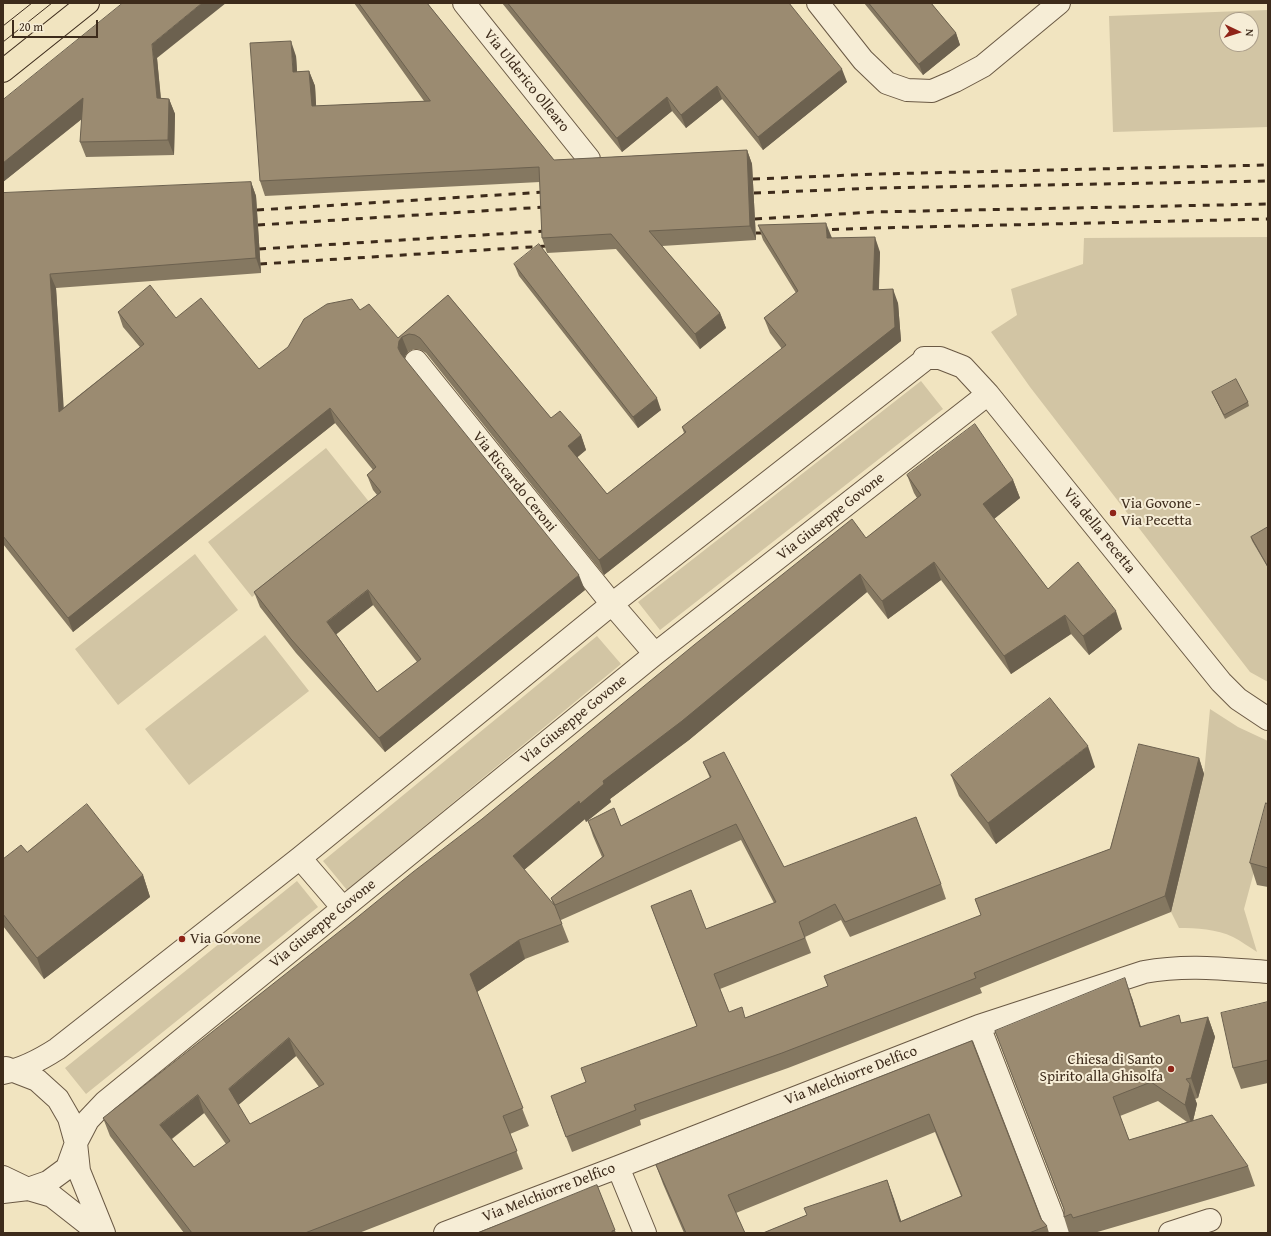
<!DOCTYPE html>
<style>
body{margin:0}
#map{position:relative;width:1271px;height:1236px;overflow:hidden;background:#f1e4c0;font-family:"Gentium Book Plus",serif}
canvas{display:block}
.frame{position:absolute;inset:0;border:4px solid #3d2b1b;pointer-events:none}
.north{position:absolute;left:1219px;top:12px;width:40px;height:40px;box-sizing:border-box;background:#f6edd6;border:1px solid #ac9f8b;border-radius:50%;rotate:94deg;font-size:11px;font-weight:700;line-height:16px;text-align:center;color:#3d2b1b}
.north::after{content:'';display:block;margin:auto;width:14px;height:18px;background:#8f2418;clip-path:polygon(50% 0,100% 100%,50% 72%,0 100%)}
.scale{position:absolute;left:12px;top:20px;width:86px;height:18px;box-sizing:border-box;border:2px solid #3d2b1b;border-top:0;padding-left:5px;font-size:12px;line-height:14px;white-space:nowrap;color:#3d2b1b;-webkit-text-stroke:3px #f6edd6;paint-order:stroke}
</style>
<div id="map">
<canvas width="1271" height="1236"></canvas>
<div class="frame"></div>
<div class="north">N</div>
<div class="scale">20 m</div>
</div>
<script>
const c = document.querySelector('canvas').getContext('2d');
c.lineJoin = 'round';
function fill(path, color) { c.fillStyle = color; c.fill(path, 'evenodd'); }
function trace(path, color, width, dash) { c.strokeStyle = color; c.lineWidth = width; c.lineCap = dash ? 'butt' : 'round'; c.setLineDash(dash || []); c.stroke(path); }
function drawText(font, color, halo, rows, align = 'center') {
  c.font = font + ' "Gentium Book Plus",serif'; c.lineWidth = 4; c.setLineDash([]); c.textBaseline = 'middle'; c.strokeStyle = halo; c.fillStyle = color; for (const [text, x, y, turn = 0] of rows) {
    c.save(); c.translate(x, y); c.rotate((+turn || 0) * Math.PI / 180); c.textAlign = isNaN(turn) ? turn : align; if (halo) c.strokeText(text, 0, 0); c.fillText(text, 0, 0); c.restore();
  }
}
const green = new Path2D(`
 M1268 10V127L1113 132 1109 16ZM1227 20H1251V44H1227Z
 M1268 237V532L1252 541 1268 568V682L1250 672 1030 387 991 332 1017 315 1011 289 1083 264 1084 238Z
 M921 381 943 409 660 630 638 602Z
 M326 448 370 503 252 597 208 542Z
 M195 554 238 610 118 705 75 649Z
 M265 635 309 691 189 785 145 729Z
 M597 636 621 664 347 890 323 861Z
 M1210 709 1238 727 1268 741V820L1244 909 1257 952C1249 947 1241 941 1233 937 1217 929 1196 928 1179 928L1171 912 1204 774Z
 M297 881 318 907 86 1094 65 1068Z`);
const minor = new Path2D(`
 M464 3 589 159
 M818 3 863 60 887 83 907 90 932 91 955 81 983 66 1059 3
 M416 361 612 604 655 654
 M300 858 343 908
 M979 1026 1059 1233
 M6 1068 37 1080 58 1099 69 1118 76 1143 79 1171 104 1233
 M3 1073C23 1069 40 1060 57 1049L300 858 612 604 923 361 924 358H940L963 367 988 394 1221 682 1238 699 1268 719
 M618 1167 645 1233
 M3 1177 28 1189 52 1196 99 1233
 M3 1192 28 1189 48 1182 67 1168 76 1143 88 1120 105 1102 655 654 988 394
 M445 1233 618 1167 979 1026 1144 972C1187 964 1225 969 1268 972
 M1170 1233 1210 1220`);
const major = new Path2D(`
 M3 71 88 3`);
const tram = new Path2D(`
 M3 26 32 3
 M3 42 52 3`);
const rail = new Path2D(`
 M753 179 878 174 1268 165
 M754 193 879 188 1268 181
 M257 210 545 192
 M755 219 874 212 1268 204
 M258 225 545 207
 M818 230 873 228 1268 219
 M756 233H772
 M259 249 546 231
 M260 264 547 246`);
const wall = new Path2D(`
 M354 3H427L554 160 747 150 752 164 756 240 662 246 720 313 726 328 700 349 616 249 547 253 542 238 540 182 265 196 260 181 296 56 297 72 309 71 315 86 316 106 424 101Z
 M502 3H789L847 82 763 150 722 99 686 128 672 111 622 152Z
 M864 3H931L956 33 960 45 923 75Z
 M157 58 161 98 169 99 175 114 174 155 86 157 80 142 82 119 3 182V100Z
 M251 182 256 196 261 273 56 288 63 408 140 347 123 327 118 312 176 318 259 369 360 310 398 338 448 295 551 418 581 435 586 450 577 457 607 494 684 433 682 427 782 349 770 333 764 318 796 293 763 240 758 225 832 238 880 252 879 289 898 303 901 341 604 575 426 353 421 350 414 349 408 352 405 356 404 358 585 590 385 752 296 653 260 607 254 592 377 495 373 490 367 475 373 470 335 423 73 632 3 544V193ZM373 605 417 662 377 692 336 634Z
 M514 264 661 410 638 428 519 276Z
 M1212 392 1248 402 1249 406 1225 419Z
 M907 475 1013 480 1020 498 994 519 1048 589 1122 629 1089 655 1071 634 1011 674 941 580 888 619 867 592 689 740 610 799 611 802 586 822 585 819 524 870 553 904 551 898 602 857 593 836 588 821 621 826 710 778 703 762 784 867 941 884 946 899 850 937 841 920 805 937 811 953 720 989 729 1012 745 1018 828 986 981 915 975 899 1110 849 1199 758 1204 774 1171 912 980 988 982 993 788 1068 640 1120 641 1125 572 1152 556 1111 586 1082 697 1027 651 906 706 929 774 903 741 840 561 920 560 919 569 942 525 959 477 992 529 1126 510 1134 523 1169 359 1233H184L110 1136 103 1118 866 538 917 498 914 493ZM296 1056 319 1087 250 1124 238 1105ZM204 1113 226 1144 194 1167 172 1139Z
 M1268 527V568L1252 541 1251 537Z
 M1095 767 996 844 959 796 951 775Z
 M1268 804V887L1257 885 1250 863Z
 M27 852 143 875 150 897 44 979 3 926V859Z
 M1132 998 1141 1027 1182 1023 1208 1017 1215 1037 1198 1098 1195 1099 1197 1104 1193 1121 1248 1166 1255 1186 1094 1233H1069L1064 1217V1210L995 1031ZM1158 1101 1187 1122 1129 1140 1120 1116Z
 M1268 1002V1083L1241 1089 1233 1068Z
 M972 1041 1041 1219 1047 1226 1049 1233H763L807 1215 887 1180 901 1221 961 1196 935 1132 736 1213 745 1233H684L663 1184 656 1165Z
 M597 1185 616 1233H478Z`);
const shadedWall = new Path2D(`
 M202 3H226L157 58 162 113 157 98 152 44Z
 M956 33 960 45 923 75 919 64Z
 M291 41 296 56 298 87 293 72Z
 M842 69 847 82 763 150 758 137Z
 M309 71 315 86 317 121 312 106Z
 M717 86 722 99 686 128 681 115Z
 M667 97 672 111 622 152 617 138Z
 M83 98 89 113 3 182V163Z
 M169 99 175 114 174 155 168 140Z
 M747 150 752 164 756 240 750 226Z
 M251 182 256 196 261 273 256 258Z
 M826 223 832 238H827Z
 M875 237 880 252 878 305 873 290Z
 M50 274 56 288 65 427 59 412Z
 M893 289 898 303 901 341 604 575 599 560Z
 M720 313 726 328 700 349 695 334Z
 M402 337 408 352 405 356 404 363 398 348 399 341Z
 M657 398 661 410 638 428 633 417Z
 M330 408 335 423 73 632 68 618Z
 M581 435 586 450 573 461 568 446Z
 M1013 480 1020 498 989 523 983 504Z
 M934 562 941 580 888 619 882 601Z
 M860 574 867 592 689 740 610 799 611 802 586 822 580 804 603 781Z
 M579 575 585 590 385 752 379 738Z
 M368 590 373 605 333 637 327 622Z
 M1116 611 1122 629 1089 655 1083 636Z
 M1065 615 1071 634 1011 674 1004 656Z
 M1088 746 1095 767 996 844 988 823Z
 M1199 758 1204 774 1171 912 1165 896Z
 M579 801 585 819 519 874 513 856Z
 M143 875 150 897 44 979 37 958Z
 M519 940 525 959 477 992 470 974Z
 M1125 978 1132 998 1147 1047 1140 1027Z
 M1208 1017 1215 1037 1198 1098 1191 1078Z
 M289 1038 296 1056 235 1108 229 1089Z
 M1190 1084 1197 1104 1192 1125 1185 1105Z
 M198 1095 204 1113 166 1143 160 1125Z
 M887 1180 894 1199 905 1233 900 1222Z`);
const building = new Path2D(`
 M123 3H202L152 44 157 98 169 99 168 140 80 142 83 98 3 163V100Z
 M359 3H427L554 160 747 150 750 226 649 231 720 313 695 334 611 234 542 238 539 167 260 181 250 43 291 41 293 72 309 71 312 106 430 101Z
 M508 3H789L842 69 758 137 717 86 681 115 667 97 617 138Z
 M869 3H931L956 33 919 64Z
 M251 182 256 258 50 274 59 412 144 344 118 312 150 285 176 318 201 298 259 369 288 347 304 319 327 304 352 299 360 310 369 304 398 338 448 295 551 418 560 411 581 435 568 446 607 494 686 432 682 427 786 345 764 318 798 291 758 225 826 223 827 238 875 237 873 290 893 289 895 327 599 560 420 338 415 335 409 334 402 337 399 341 398 348 401 354 579 575 379 738 291 639 254 592 381 492 367 475 376 467 330 408 68 618 3 536V193ZM368 590 421 659 377 692 327 622Z
 M539 244 657 398 633 417 514 264Z
 M1236 379 1248 402 1224 415 1212 392Z
 M975 424 1013 480 983 504 1048 589 1078 562 1116 611 1083 636 1065 615 1004 656 934 562 882 601 860 574 682 721 603 781 604 784 580 804 579 801 513 856 555 906 562 924 519 940 470 974 523 1108 503 1116 517 1151 305 1233H192L103 1118 354 920 413 872 482 819 694 645 852 519 866 538 921 495 907 475ZM289 1038 324 1084 250 1124 229 1089ZM198 1095 230 1141 194 1167 160 1125Z
 M1268 527V567L1251 537Z
 M1050 698 1088 746 988 823 951 775Z
 M1139 744 1199 758 1165 896 974 973 976 978 782 1053 634 1105 636 1110 566 1137 551 1096 586 1082 581 1068 697 1026 651 906 691 890 706 929 776 902 736 824 555 905 551 898 604 856 588 821 614 808 621 826 711 777 703 762 724 752 784 867 916 817 941 884 845 922 835 904 799 922 805 938 714 974 729 1012 742 1007 745 1018 828 986 824 976 981 915 975 899 1110 849Z
 M1266 803 1268 804V868L1250 863Z
 M87 804 143 875 37 958 3 914V859L21 845 27 852Z
 M1125 978 1140 1027 1179 1015 1181 1023 1208 1017 1191 1078 1186 1079 1190 1084 1185 1105 1151 1082 1113 1097 1129 1140 1212 1115 1248 1166 1073 1218 1071 1214 1064 1217V1209L995 1031Z
 M1268 1002V1060L1233 1068 1221 1013Z
 M972 1041 1041 1219 1047 1226 1029 1233H763L807 1215 804 1208 887 1180 900 1222 962 1196 929 1114 728 1195 745 1233H686L656 1165Z
 M597 1185 615 1230 612 1231V1233H478Z`);
const markers = [
 [1113,513,4,"#8f2418"],
 [182,939,4,"#8f2418"],
 [1171,1069,4,"#8f2418"]
];
const streetNames = [
 ["Via Ulderico Ollearo",526,81,51],
 ["Via Riccardo Ceroni",514,482,51],
 ["Via Giuseppe Govone",831,517,-38],
 ["Via della Pecetta",1099,531,51],
 ["Via Giuseppe Govone",574,720,-39],
 ["Via Giuseppe Govone",323,924,-39],
 ["Via Melchiorre Delfico",851,1076,-21],
 ["Via Melchiorre Delfico",549,1193,-21]
];
const poiNames = [
 ["Via Govone -",1121,504],
 ["Via Pecetta",1121,521],
 ["Via Govone",190,939],
 ["Chiesa di Santo",1163,1060,"right"],
 ["Spirito alla Ghisolfa",1163,1077,"right"]
];
fill(green, '#d2c5a4');
trace(minor, '#6a5944', 24);
trace(major, '#3d2b1b', 24);
trace(minor, '#f6edd6', 22);
trace(major, '#f1e4c0', 22);
trace(tram, '#3d2b1b', 1);
trace(rail, '#3d2b1b', 3, [7, 7]);
fill(wall, '#857861');
fill(shadedWall, '#6c614f');
fill(building, '#9b8b71');
trace(building, '#6c614f', 1);
for (const [x, y, r, color] of markers) { const dot = new Path2D(); dot.arc(x, y, r, 0, 2 * Math.PI); c.fillStyle = color; c.fill(dot); trace(dot, '#f6edd6', 1.5); }
drawText('15px', '#3d2b1b', '#f6edd6', streetNames);
drawText('15px', '#3d2b1b', '#f6edd6', poiNames, 'left');
</script>
